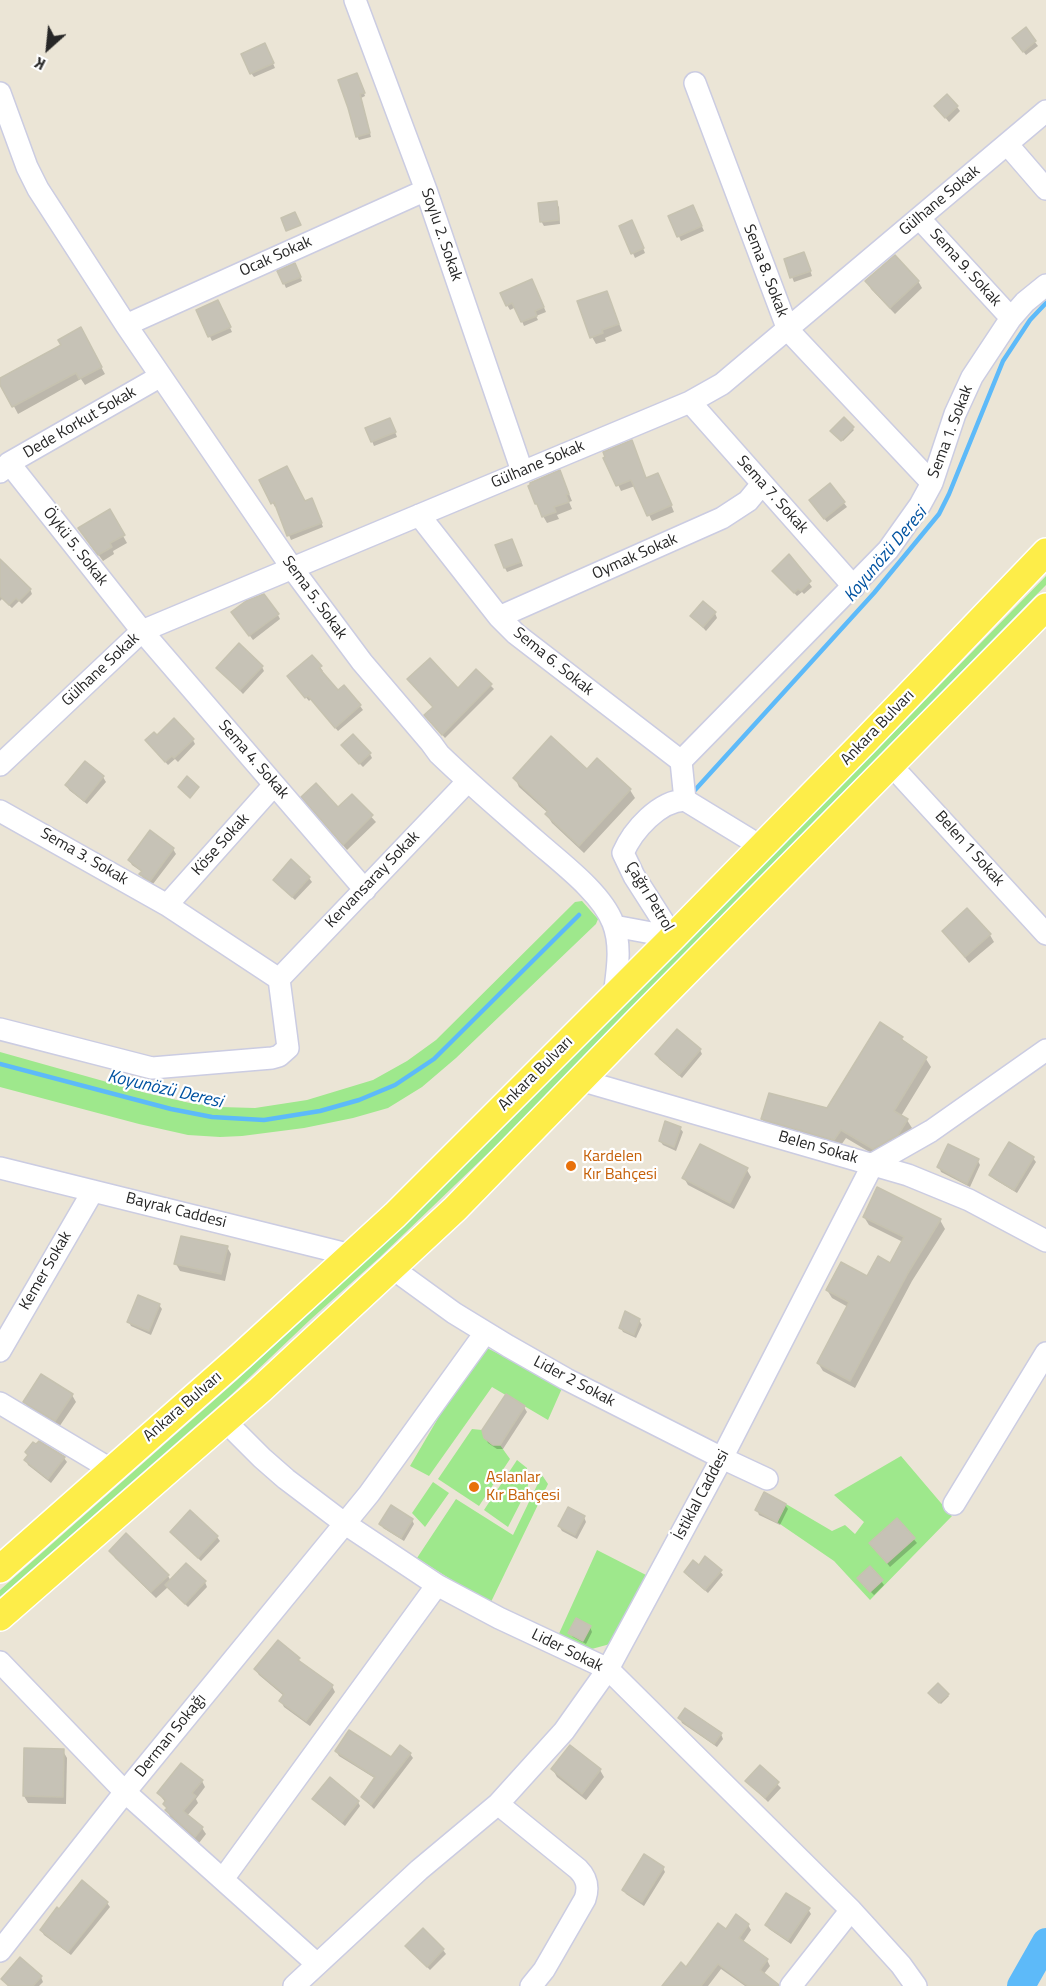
<!DOCTYPE html>
<meta charset="utf-8">
<style>
body{margin:0}
#map{position:relative;width:1046px;height:1986px;overflow:hidden;background:#ebe5d6;font-family:"Titillium Web",sans-serif}
canvas{display:block}
.north{position:absolute;left:18px;top:18px;width:60px;height:60px;-webkit-text-stroke:4px #fff;paint-order:stroke;rotate:207deg;font-size:16px;font-weight:700;line-height:24px;text-align:center;color:#272727}
.north::after{content:'';display:block;margin:auto;width:21px;height:27px;background:#272727;clip-path:polygon(50% 0,100% 100%,50% 72%,0 100%)}
</style>
<div id="map">
<canvas width="1046" height="1986"></canvas>
<div class="north">K</div>
</div>
<script>
const c = document.querySelector('canvas').getContext('2d');
c.lineJoin = 'round';
function fill(path, color) { c.fillStyle = color; c.fill(path, 'evenodd'); }
function trace(path, color, width, dash) { c.strokeStyle = color; c.lineWidth = width; c.lineCap = dash ? 'butt' : 'round'; c.setLineDash(dash || []); c.stroke(path); }
function drawText(font, color, halo, rows, align = 'center') {
  c.font = font + ' "Titillium Web",sans-serif'; c.lineWidth = 4.5; c.setLineDash([]); c.textBaseline = 'middle'; c.strokeStyle = halo; c.fillStyle = color; for (const [text, x, y, turn = 0] of rows) {
    c.save(); c.translate(x, y); c.rotate((+turn || 0) * Math.PI / 180); c.textAlign = isNaN(turn) ? turn : align; if (halo) c.strokeText(text, 0, 0); c.fillText(text, 0, 0); c.restore();
  }
}
const green = new Path2D(`
 M1046 576V585L506 1136 379 1258 310 1320 232 1394 0 1597V1590L237 1380 396 1233 510 1121 903 723Z
 M582 901 598 919 596 924 456 1058 422 1087 388 1108 353 1118 304 1128 242 1136 220 1137 188 1135 139 1124 0 1087V1052L146 1093 190 1103 220 1107 255 1108 307 1100 373 1080 407 1061 436 1040 575 902Z
 M481 1345 563 1386 548 1420 492 1387 429 1476 410 1466Z
 M472 1429 482 1430 484 1438 493 1445H500L510 1459 479 1506 438 1479Z
 M901 1456 952 1516 870 1600 834 1561 777 1522 786 1504 832 1531 845 1525 855 1534 864 1522 834 1495Z
 M517 1460 527 1468 528 1488 508 1527 484 1510Z
 M542 1475 548 1484 490 1604 417 1558 456 1499 513 1535Z
 M433 1482 449 1493 425 1527 412 1513Z
 M597 1550 646 1575 610 1644 588 1650 557 1638Z`);
const shadow = new Path2D(`
 M1025 30 1038 46 1026 55 1017 43Z
 M267 50 275 68 254 77 251 73Z
 M358 78 365 96 361 98 371 137 359 140 357 136Z
 M936 106 957 107 960 111 949 122Z
 M556 203 559 207 560 224 544 226 541 221Z
 M695 211 704 231 681 241 670 217Z
 M621 226H634L645 253 635 258Z
 M806 258 812 276 794 282 792 277Z
 M297 269 302 281 286 288 279 272Z
 M918 281 922 288 895 314 871 289 867 282Z
 M534 285 546 312 536 316 538 320 524 326 516 307 510 310 507 305Z
 M607 293 622 331 605 338 606 341 596 344 592 337Z
 M220 306 232 332 212 341 198 311Z
 M80 329 105 374 85 385 81 379 18 414 0 380 63 346Z
 M844 419 854 430 843 441 833 432Z
 M392 424 397 437 374 446 367 429Z
 M560 472 572 501 569 502 572 509 557 515 559 519 547 523 543 516Z
 M615 478 661 481 674 512 652 521 635 486 621 491Z
 M261 481 305 503 314 504 323 527 291 540 277 507H275Z
 M830 485 847 507 827 522 813 505Z
 M109 511 127 543 113 551 114 554 103 561 84 535Z
 M512 540 523 566 507 572 505 568Z
 M0 568 30 589 32 594 22 604 19 601 12 608 2 599 0 601Z
 M801 573 812 587 804 594 802 592 797 596 777 575Z
 M715 613 717 618 706 631 692 616Z
 M278 615 280 619 253 640 236 617Z
 M312 657 320 667 323 671 321 673 338 692 360 706 363 710 338 731 311 699 309 701 291 680Z
 M262 667 264 671 243 694 218 668Z
 M476 671 494 689 445 738 429 720 434 708 411 683 458 691Z
 M157 737 193 740 195 744 178 762 175 759 168 765 147 741Z
 M345 749 370 754 372 758 363 767Z
 M86 763 103 777 106 782 87 804 69 790 67 785Z
 M587 771 630 790 635 798 584 853 552 823 547 815 548 813 519 787 515 778Z
 M352 796 376 822 347 850 307 803 338 809Z
 M150 832 173 849 176 854 153 884 143 879 141 874 142 872 132 865 129 860Z
 M309 878 312 882 295 900 274 880Z
 M944 931 990 935 994 942 969 963Z
 M902 1038 905 1044 926 1059 931 1067 901 1116 907 1120 912 1128 902 1143 878 1157 846 1138 839 1148 767 1127 762 1119 828 1110Z
 M700 1050 702 1054 682 1078 659 1059 657 1055Z
 M680 1128 683 1132 676 1151 663 1145 660 1141Z
 M1033 1158 1036 1162 1017 1193 994 1179 991 1175Z
 M978 1161 980 1165 970 1187 941 1172 939 1167Z
 M747 1170 751 1177 734 1209 688 1185 684 1178Z
 M864 1217 940 1220 945 1229 912 1281 855 1388 823 1371 818 1363 848 1307 832 1298 827 1290 868 1278 890 1265 903 1242 869 1225Z
 M227 1247 231 1254 225 1281 180 1271 176 1264Z
 M159 1305 162 1309 151 1335 131 1326 129 1322Z
 M639 1320 642 1325 636 1338 623 1332 620 1327Z
 M72 1395 76 1402 59 1427 29 1409 25 1402Z
 M506 1396 524 1407 527 1412 503 1449H497L488 1443 485 1437Z
 M39 1443 64 1458 67 1462 51 1483 28 1465 26 1460Z
 M785 1505 788 1509 780 1525 759 1515 757 1510Z
 M584 1517 586 1522 577 1539 562 1531 559 1526Z
 M412 1520 414 1524 404 1541 383 1528 381 1524Z
 M897 1520 917 1543 890 1567 871 1543Z
 M171 1532 217 1537 220 1541 201 1561Z
 M111 1551 168 1576 171 1581 205 1582 207 1587 188 1607 168 1587 156 1598 115 1558Z
 M699 1567 720 1571 723 1575 708 1593 688 1576 686 1572Z
 M881 1581 884 1585 874 1595 862 1583Z
 M590 1627 592 1632 586 1644 573 1637 570 1633Z
 M298 1659 301 1663 332 1686 335 1692 310 1726 284 1707 281 1701 284 1696 259 1675 255 1669Z
 M931 1695H948L949 1696 941 1704Z
 M680 1718 721 1734 723 1739 717 1747 682 1723Z
 M401 1747 410 1754 413 1758 374 1809 362 1797 376 1779 339 1756 336 1751 392 1759Z
 M63 1751 67 1758 66 1804 28 1803 24 1796Z
 M760 1767 781 1788 768 1802 747 1781Z
 M553 1770H600L604 1777 586 1800 557 1777Z
 M202 1781 205 1787 196 1799 198 1803 187 1816 202 1828 206 1834 199 1843 170 1817 165 1804 166 1803 158 1793Z
 M314 1799 358 1802 360 1806 345 1826 317 1803Z
 M663 1868 665 1872 644 1906 626 1894 623 1890Z
 M107 1903 110 1907 71 1955 44 1935 41 1930 59 1911Z
 M808 1909 811 1914 791 1944 769 1929 766 1925Z
 M748 1925 751 1930 743 1942 767 1960 770 1966 763 1975 773 1986H745L721 1969 708 1986H664L687 1969 726 1931Z
 M407 1946 443 1950 446 1954 430 1970Z
 M41 1977 43 1982 39 1986H8L3 1979Z`);
const stream = new Path2D(`
 M695 790 874 593 939 514 949 494 1003 361 1030 320 1046 303
 M0 1064 171 1109 212 1117 264 1120 320 1111 359 1100 395 1085 434 1059 579 915`);
const river = new Path2D(`
 M1021 1986 1046 1942`);
const building = new Path2D(`
 M1026 27 1036 41 1023 52 1012 38Z
 M265 43 274 63 250 74 241 54Z
 M357 73 365 93 360 94 370 133 356 137 348 108 338 80Z
 M947 94 958 106 945 118 934 106Z
 M557 201 559 220 540 222 538 203Z
 M693 205 702 226 677 237 668 216Z
 M295 212 301 225 286 231 281 218Z
 M632 220 644 248 631 254 619 226Z
 M804 252 811 271 790 278 784 259Z
 M895 255 919 281 890 308 865 281Z
 M295 263 301 277 283 284 277 271Z
 M532 279 544 307 535 311 537 316 521 322 512 303 506 306 500 293Z
 M607 291 619 324 602 330 603 333 590 338 577 301Z
 M218 300 231 327 208 337 196 310Z
 M81 327 102 367 79 379 76 373 12 407 0 385V378L61 345 58 340Z
 M844 417 854 427 841 441 830 431Z
 M390 418 396 432 371 442 365 428Z
 M632 440 646 478 658 473 672 505 647 516 631 480 616 486 603 458 605 457 603 452Z
 M287 466 305 501 312 498 322 523 287 536 274 502 271 504 259 480Z
 M560 470 569 494 566 495 569 502 554 507 556 512 542 517 537 504H535L528 486 530 485V483Z
 M830 483 845 502 824 519 809 500Z
 M110 509 125 535 110 543 112 547 98 555 78 528Z
 M512 539 521 562 504 568 495 545Z
 M789 554 811 581 801 591 798 589 794 593 772 571Z
 M0 559 31 589 19 601 16 598 9 605 0 596Z
 M264 594 279 614 249 636 231 612 246 601Z
 M703 601 716 612 703 627 690 616Z
 M239 643 263 666 240 690 216 668Z
 M312 655 322 666 319 668 338 690 344 685 361 705 335 728 308 696 305 698 287 676Z
 M430 658 458 688 476 669 492 684 442 735 424 715 433 707 407 679Z
 M174 718 194 739 174 758 172 756 165 762 145 740 154 732 157 735Z
 M353 734 371 753 359 764 341 745Z
 M551 736 587 769 597 758 631 789 579 846 545 814 548 811 513 778Z
 M85 761 104 776 84 801 65 785Z
 M187 776 199 787 190 798 178 787Z
 M316 783 338 807 352 794 373 815 343 845 301 797Z
 M150 830 174 848 150 881 139 874 142 871 128 860Z
 M291 859 310 877 292 897 273 880Z
 M967 908 991 934 965 957 942 931Z
 M880 1022 903 1037 901 1039 927 1057 894 1111 908 1119 898 1135 873 1149 841 1130 834 1140 761 1119 769 1093 827 1108Z
 M677 1029 701 1049 679 1075 655 1054Z
 M665 1121 681 1127 674 1147 659 1141Z
 M1009 1142 1034 1157 1014 1190 989 1175Z
 M700 1144 748 1168 730 1203 682 1178Z
 M948 1144 979 1159 967 1184 937 1167Z
 M877 1187 941 1219 908 1273 850 1381 817 1363 849 1302 826 1290 841 1262 867 1276 878 1256 890 1263 904 1237 863 1217Z
 M181 1236 228 1246 221 1274 174 1264Z
 M138 1295 160 1304 149 1331 127 1322Z
 M625 1311 640 1319 634 1335 619 1328Z
 M41 1374 73 1394 55 1421 23 1402Z
 M506 1394 525 1406 500 1445H493L484 1438 482 1430Z
 M39 1441 65 1457 48 1479 24 1460 28 1455 25 1452 33 1442 36 1444Z
 M764 1492 786 1504 777 1522 755 1510Z
 M391 1505 413 1519 401 1538 379 1524Z
 M568 1507 585 1516 575 1535 558 1526Z
 M190 1510 218 1536 198 1558 170 1532Z
 M897 1518 915 1538 887 1563 869 1543Z
 M126 1533 169 1575 151 1592 109 1551Z
 M705 1556 722 1570 705 1590 684 1572 693 1560 699 1565Z
 M186 1563 206 1581 185 1604 165 1585Z
 M870 1566 883 1580 870 1592 857 1578Z
 M576 1618 591 1626 583 1641 568 1633Z
 M278 1640 300 1658 298 1660 333 1685 306 1721 279 1701 284 1694 254 1669Z
 M938 1683 949 1694 939 1703 928 1693Z
 M685 1708 722 1733 714 1744 678 1718Z
 M349 1730 391 1757 400 1745 411 1753 371 1805 361 1797 375 1777 335 1751Z
 M570 1745 601 1769 582 1794 551 1769Z
 M24 1748 64 1749 63 1797 23 1796Z
 M181 1763 203 1780 192 1793 196 1796 183 1811 203 1827 195 1837 165 1810 167 1808 163 1804 166 1800 157 1793Z
 M760 1765 779 1782 765 1798 745 1781Z
 M330 1777 359 1801 342 1822 312 1799Z
 M644 1854 664 1867 642 1902 622 1890Z
 M82 1880 108 1902 68 1952 40 1930 57 1907 59 1909Z
 M786 1893 810 1908 788 1940 765 1925Z
 M736 1914 749 1924 739 1938 768 1959 760 1970 778 1984 779 1986H748L718 1964 701 1986H662L681 1962 686 1967 718 1923 726 1929Z
 M423 1928 444 1949 427 1967 405 1946Z
 M20 1957 42 1976 33 1986H9L1 1979Z`);
const minor = new Path2D(`
 M355 0 426 190 522 471
 M695 83 788 330 932 483
 M0 93 27 167 38 189 126 325 292 568 362 662 431 743 439 754C470 784 503 812 535 840 560 862 602 893 613 923 622 946 617 972 614 996
 M1007 144 1046 189
 M919 218 1011 318
 M126 325 426 190
 M690 402 854 587
 M9 463 142 631 365 890
 M0 472 9 463 161 376
 M419 515 499 617 516 634 681 761 685 800
 M499 617 722 518 748 501 762 484
 M681 761 888 550 920 505 932 483 955 414 972 377 1011 318 1025 302 1046 285
 M0 765 142 631 690 402 722 384 1046 111
 M891 765 1046 934
 M0 811 167 905 279 979 288 1048 279 1056 272 1058 152 1068 0 1029
 M167 905 274 785
 M614 926 673 937
 M673 937 634 876 623 853C633 830 659 801 685 800L762 847
 M279 979 468 781
 M580 1080 908 1175 969 1200 1046 1241
 M0 1168 351 1255
 M392 1268 454 1313 508 1346 566 1379 722 1458 767 1479
 M0 1351 93 1191
 M0 1403 112 1470
 M225 1421 262 1458 286 1479 344 1523 437 1585 499 1618 608 1669 851 1910 901 1965 916 1986
 M954 1504 1046 1353
 M0 1662 125 1792 317 1964
 M498 1804 578 1869C587 1878 589 1887 585 1899L544 1970 531 1986
 M223 1879 437 1585
 M0 1951 125 1792 369 1494 485 1333
 M294 1986 419 1870 498 1804 564 1731 608 1669 722 1458 873 1164 931 1131 1046 1050
 M791 1986 851 1910`);
const major = new Path2D(`
 M0 1569 241 1356 395 1215 673 937 865 741 1046 552
 M0 1617 260 1390 455 1209 639 1020 1046 607`);
const markers = [
 [571,1166,6,"#e8710a"],
 [474,1487,6,"#e8710a"]
];
const streetNames = [
 ["Gülhane Sokak",940,201,-40],
 ["Soylu 2. Sokak",441,235,71],
 ["Ocak Sokak",276,257,-24],
 ["Sema 9. Sokak",965,268,48],
 ["Sema 8. Sokak",765,271,69],
 ["Dede Korkut Sokak",80,423,-30],
 ["Sema 1. Sokak",951,432,-69],
 ["Gülhane Sokak",538,465,-23],
 ["Sema 7. Sokak",772,495,48],
 ["Öykü 5. Sokak",75,547,52],
 ["Oymak Sokak",635,557,-24],
 ["Sema 5. Sokak",314,598,54],
 ["Sema 6. Sokak",553,662,39],
 ["Gülhane Sokak",101,670,-43],
 ["Ankara Bulvarı",878,728,-46],
 ["Sema 4. Sokak",253,760,49],
 ["Köse Sokak",221,845,-48],
 ["Belen 1 Sokak",969,849,48],
 ["Sema 3. Sokak",84,857,30],
 ["Kervansaray Sokak",373,880,-46],
 ["Çağrı Petrol",649,897,59],
 ["Ankara Bulvarı",536,1074,-45],
 ["Belen Sokak",818,1148,16],
 ["Bayrak Caddesi",176,1211,14],
 ["Kemer Sokak",46,1271,-60],
 ["Lider 2 Sokak",574,1382,28],
 ["Ankara Bulvarı",183,1407,-41],
 ["İstiklal Caddesi",702,1495,-62],
 ["Lider Sokak",567,1651,26],
 ["Derman Sokağı",171,1736,-51]
];
const foodNames = [
 ["Kardelen",583,1157],
 ["Kır Bahçesi",583,1175],
 ["Aslanlar",486,1478],
 ["Kır Bahçesi",486,1496]
];
const waterNames = [
 ["Koyunözü Deresi",886,555,-50],
 ["Koyunözü Deresi",165,1090,13]
];
fill(green, '#9ee88c');
fill(shadow, '#0003');
trace(stream, '#5dbaf9', 4.5);
trace(river, '#5dbaf9', 28);
fill(building, '#c6c2b6');
trace(building, '#c6c2b0', 1.5);
trace(minor, '#cbcce2', 24);
trace(major, '#fff', 30);
trace(minor, '#fff', 21);
trace(major, '#fded49', 27);
for (const [x, y, r, color] of markers) { const dot = new Path2D(); dot.arc(x, y, r, 0, 2 * Math.PI); c.fillStyle = color; c.fill(dot); trace(dot, '#fff', 2); }
drawText('16px', '#272727', '#fff', streetNames);
drawText('16px', '#c56008', '#fff', foodNames, 'left');
drawText('italic 18px', '#0153a1', '#fff', waterNames);
</script>
